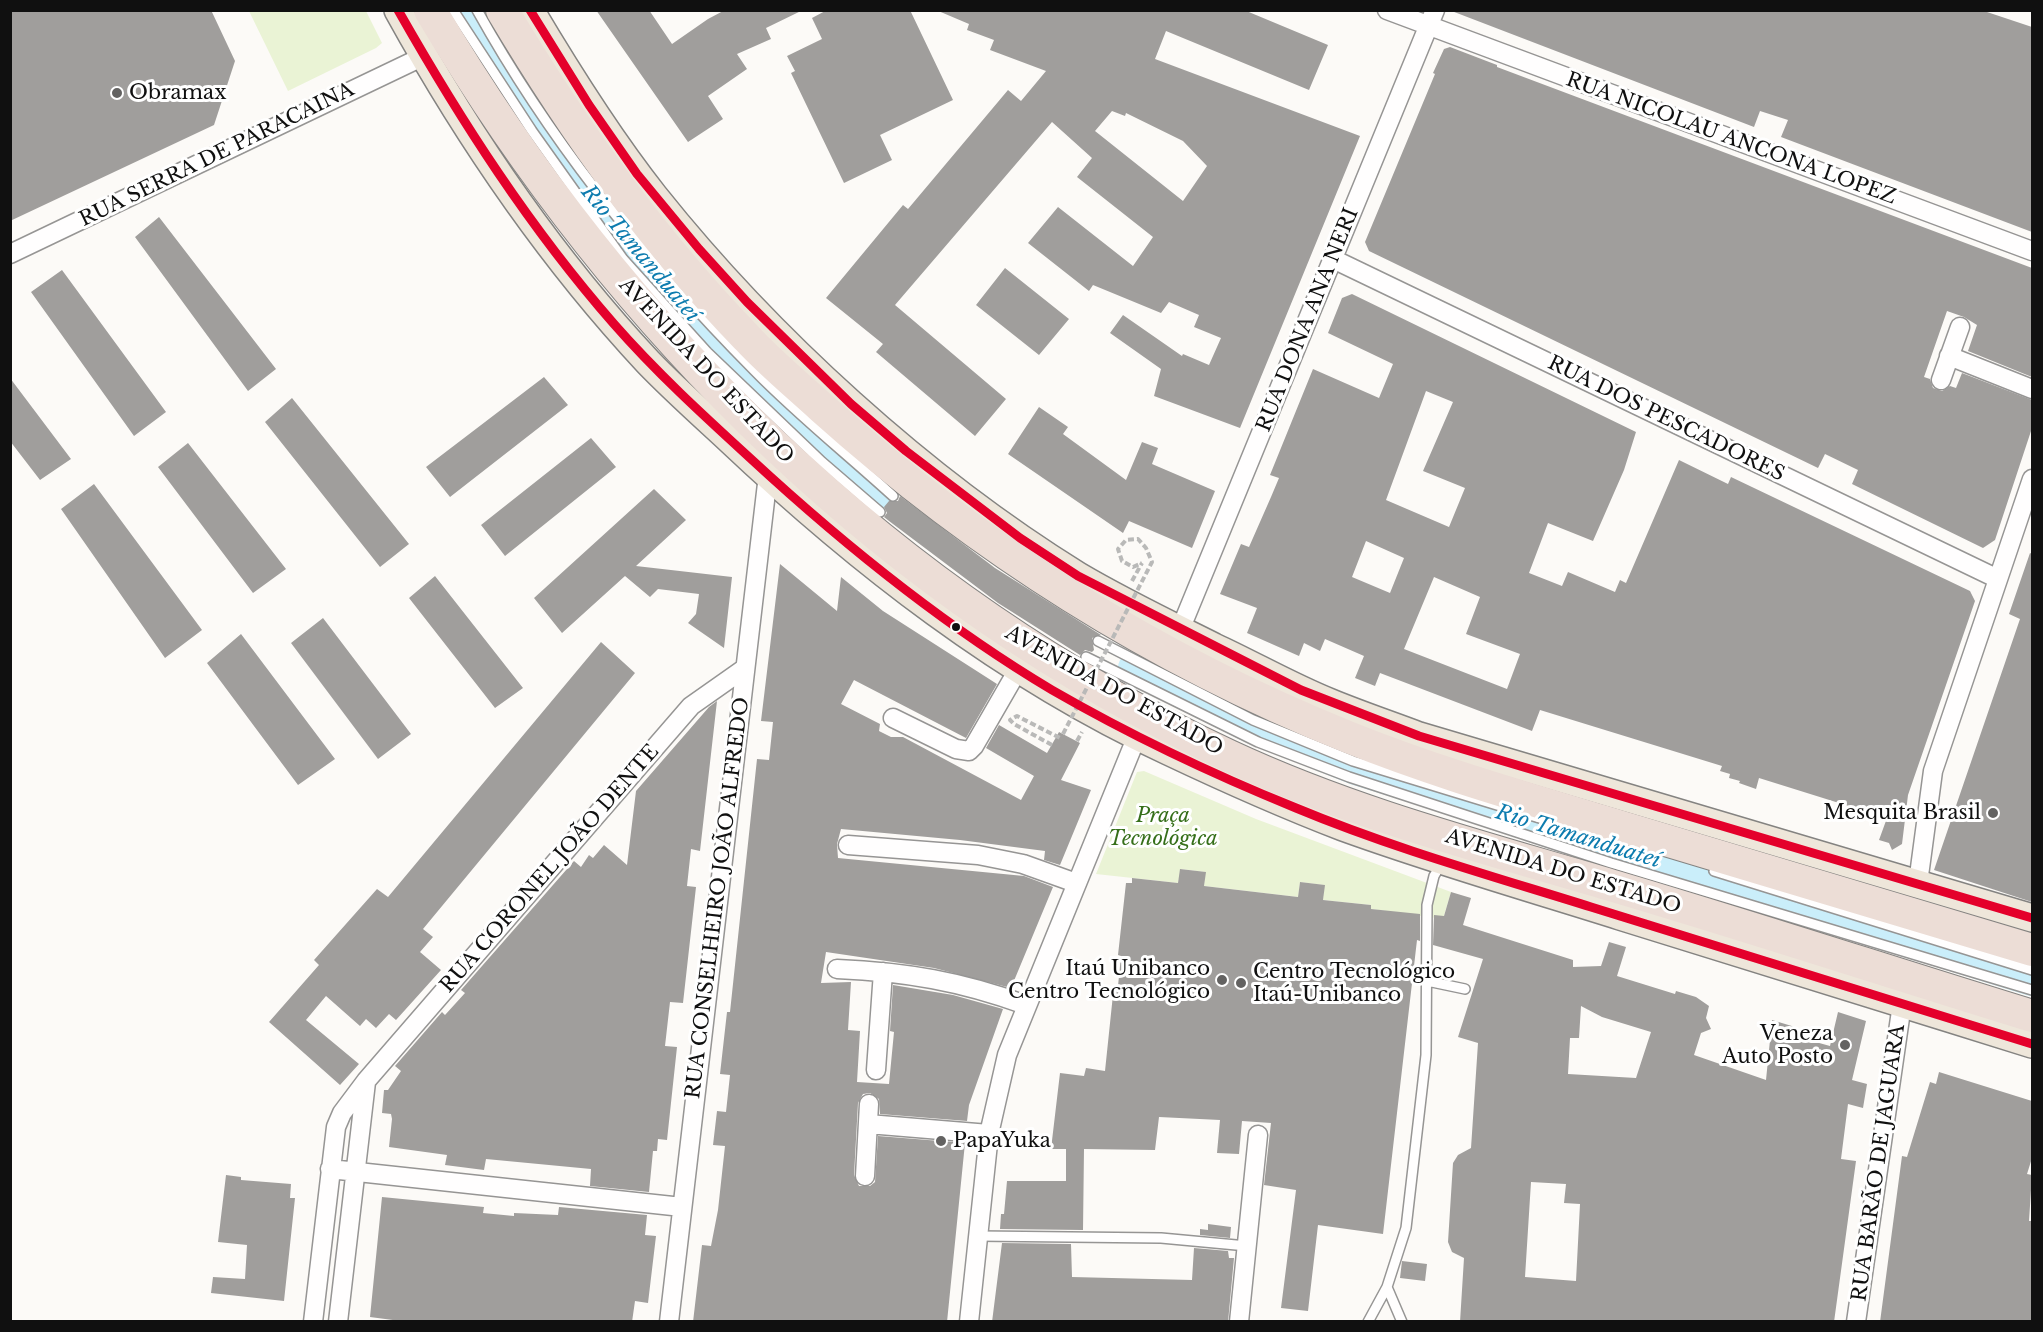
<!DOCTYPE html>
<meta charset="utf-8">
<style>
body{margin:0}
#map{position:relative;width:2043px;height:1332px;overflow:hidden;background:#fcfaf7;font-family:"Libre Baskerville",serif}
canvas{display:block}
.frame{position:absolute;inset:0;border:12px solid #101010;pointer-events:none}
</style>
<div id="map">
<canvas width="2043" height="1332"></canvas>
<div class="frame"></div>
</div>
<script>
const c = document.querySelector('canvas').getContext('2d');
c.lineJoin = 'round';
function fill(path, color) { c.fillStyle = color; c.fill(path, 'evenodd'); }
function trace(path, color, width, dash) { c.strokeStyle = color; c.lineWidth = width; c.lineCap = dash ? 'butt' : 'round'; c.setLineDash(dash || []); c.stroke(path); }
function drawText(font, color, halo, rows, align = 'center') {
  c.font = font + ' "Libre Baskerville",serif'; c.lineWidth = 6; c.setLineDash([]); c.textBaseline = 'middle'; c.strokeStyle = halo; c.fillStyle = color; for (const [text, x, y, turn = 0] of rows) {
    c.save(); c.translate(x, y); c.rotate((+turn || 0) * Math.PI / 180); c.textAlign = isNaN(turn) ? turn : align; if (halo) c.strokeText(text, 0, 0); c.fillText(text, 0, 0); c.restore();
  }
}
const green = new Path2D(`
 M249 11H366L382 43 376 48 288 91Z
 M1144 771 1256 819 1451 892 1443 919 1371 909V905L1323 900 1324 885 1300 882 1298 897 1204 886 1205 872 1181 869 1178 883 1096 874 1137 772Z`);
const river = new Path2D(`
 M464 10 478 36C536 120 593 203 657 282 722 360 797 430 876 493
 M1135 668 1251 726 1356 768 2032 979`);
const building = new Path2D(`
 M10 10H211L235 61 214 125 10 221Z
 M596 10H649L672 44 708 19 725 10H803L766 28 771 39 737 54 747 69 708 96 723 119 688 142Z
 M827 10H910L953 100 880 135 892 160 844 183 791 73 795 71 787 56 822 39 812 18Z
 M936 10H1244L1328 45 1309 90 1166 31 1155 59 1360 136 1240 428 1154 396 1161 369 1110 333 1123 315 1182 356 1183 354 1209 365 1221 338 1194 327 1199 315 1169 302 1161 313 1093 285 1089 291 1028 243 1058 207 1133 266 1153 237 1077 177 1092 158 1052 122 895 305 1006 399 975 436 876 352 883 344 826 298 903 205 908 209 1008 90 1021 101 1046 71 990 50 994 40 967 30 969 24ZM1112 111 1125 116 1126 113 1183 141 1207 166 1183 201 1095 131Z
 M1449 10H1981L2032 27V232L1781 137 1788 120 1760 111 1754 127Z
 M1450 47 1497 65V67L2032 268V377L1968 351 1977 325 1964 317 1947 311 1924 377 1930 379 1933 388 1942 391 1950 386 1956 388 1962 373 2032 400V428L1995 540 1983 548 1852 484 1858 470 1825 454 1818 468 1369 251 1365 242 1435 74 1433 73 1444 49Z
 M159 217 276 369 248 391 135 237Z
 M1005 268 1069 319 1039 355 976 305Z
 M62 270 166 412 134 436 31 292Z
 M1352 294 1636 432 1624 470 1593 541 1548 523 1529 573 1562 586 1568 572 1615 592 1620 580 1626 583 1679 460 1728 484 1731 477 1970 591 1975 601 1908 795 1902 844 1892 850 1889 843 1879 840 1887 818 1759 778 1756 789 1739 783 1740 781 1729 778 1730 774 1720 771 1722 766 1540 710 1532 731 1380 673 1375 686 1355 678 1364 656 1325 639 1320 651 1304 643 1299 656 1247 633 1257 608 1220 594 1241 544 1249 547 1271 497 1279 478 1270 475 1313 369 1379 398 1393 364 1328 333 1342 298ZM1426 391 1453 402 1423 471 1465 488 1449 527 1386 500ZM1366 541 1404 558 1390 593 1352 577ZM1434 577 1480 597 1466 634 1520 654 1507 689 1404 649Z
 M544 377 568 405 450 497 426 467Z
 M10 378 71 459 40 480 10 441Z
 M292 398 409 544 380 567 265 422Z
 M1039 407 1068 427 1063 434 1126 480 1142 442 1158 448 1152 464 1215 491 1192 548 1129 521 1123 533 1008 454Z
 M591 438 616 467 505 556 481 525Z
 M188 443 286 569 253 593 158 467Z
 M94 484 202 630 165 658 61 509Z
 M654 489 686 520 636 566 732 577 724 648 688 623 696 614 699 594 658 589 650 597 625 576 562 633 534 598Z
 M900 496 995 568 1101 635 1092 638 1094 650 1092 652 1085 650 1080 655 998 603 889 521 884 517 887 513 884 507 889 501H898Z
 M2030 553 2032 554V902L1934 870 2020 619 2009 614Z
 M780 564 837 611 841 577 883 611 997 684 966 738 854 680 841 704 880 724 879 731 891 737H903L1021 800 1034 776 986 748 999 725 1047 753 1059 732 1080 743 1061 780 1091 790 1060 865 1044 860 1045 851 960 840 841 829 837 844 838 858 1024 876 1053 887 1011 988 934 968 826 952 821 983 851 982 848 1030 860 1031 857 1082 889 1084 894 1032 890 1031 893 985 953 995 1003 1009 969 1105 967 1121 880 1114 879 1099 870 1093 863 1094 858 1103 854 1175 859 1186H870L875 1182 878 1136 965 1143 947 1322H693L702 1245 711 1246 718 1210 725 1146 713 1145 717 1111 726 1112 730 1075 720 1074 727 1012H730L757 759 769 760 773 722 761 721Z
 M435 576 523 688 495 708 409 598Z
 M323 618 411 734 378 759 291 643Z
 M241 634 335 759 298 785 207 663Z
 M601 642 635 673 423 929 433 937 420 952 441 970 396 1020 389 1014 376 1028 366 1019 360 1026 326 996 306 1020 359 1064 340 1085 269 1022 319 965 314 960 377 889 388 897Z
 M717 701 700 851 691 849 687 886 696 887 683 1003 670 1002 665 1046 677 1047 667 1140 658 1139 657 1151H653L649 1192 590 1186 591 1169 486 1159 484 1170 445 1165 447 1155 389 1147 392 1119 391 1114 382 1113 384 1090H388L401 1071 395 1066 442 1012 445 1015 465 993 461 990 574 861 581 867 589 855 593 858 604 845 627 865 636 791 709 707Z
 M1180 869 1206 872 1204 886 1298 897 1300 882 1325 885 1323 900 1371 905V909L1420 914V941L1417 940 1383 1234 1318 1225 1308 1311 1281 1308 1296 1190 1264 1185 1271 1123 1242 1121 1239 1154 1217 1153 1220 1120 1159 1117 1155 1150 1084 1149 1083 1230 1000 1229 1001 1214H1004L1007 1181H1066V1149H1051L1060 1073 1084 1076 1086 1068 1105 1071 1114 985 1118 986 1121 956 1118 955 1126 883H1132V878L1178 883Z
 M1451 892 1471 898 1463 925 1573 960V967L1601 966 1609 942 1626 947 1617 976 1675 994 1676 991 1696 997 1709 1006 1706 1018 1711 1029 1701 1033 1694 1055 1766 1080 1772 1020 1795 1027 1794 1036 1830 1046 1838 1012 1866 1021 1852 1080 1867 1084 1863 1108 1848 1104 1841 1159 1856 1161 1834 1322H1460L1464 1258 1452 1252 1448 1242 1453 1163 1458 1155 1471 1148 1478 1043 1458 1037 1483 959 1433 945 1434 915 1444 916ZM1581 1006 1602 1017 1651 1032 1636 1078 1568 1074 1570 1038H1579ZM1531 1182 1566 1184 1564 1203 1580 1204 1576 1281 1525 1277Z
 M1939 1072 2032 1101V1158L2027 1174 2032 1175 2029 1221H2032V1322H1880L1902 1156 1907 1157 1930 1082 1936 1084Z
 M226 1175 241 1177V1180L291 1184 290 1198H295L284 1301 211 1293 213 1277 245 1279 247 1245 218 1242Z
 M382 1197 484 1207 483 1213 514 1216V1213L558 1215 559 1207 647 1215 645 1235 656 1236 648 1303 635 1301 632 1322H408L370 1317Z
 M1208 1224 1231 1227 1230 1238 1200 1235V1229L1208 1230Z
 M1002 1243 1071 1244 1072 1277 1192 1280 1194 1248 1228 1251 1229 1258H1234L1228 1322H992Z
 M1402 1261 1427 1264 1425 1281 1400 1278Z`);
const path = new Path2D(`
 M1132 581 1142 563
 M1077 741 1082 732
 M1052 745 1014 724 1010 720 1017 716 1060 738`);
const lane = new Path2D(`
 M453 10 532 131 623 259 707 352 822 462 880 512
 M477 10C551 143 648 263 755 371 798 415 847 454 893 496
 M1098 641 1253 720 1353 761 1618 842
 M1086 657 1258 742 1349 777 1611 863 2032 990
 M1714 871 2032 970
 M1427 981 1465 989
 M978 1236 1161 1238 1247 1246
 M1387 1287 1402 1322
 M1368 1322 1387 1287 1406 1228 1426 1055 1427 905 1434 876 1441 864`);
const street = new Path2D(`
 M1387 10 2032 251
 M10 254 424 56
 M1333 259 1998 579
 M1949 356 2032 389
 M1941 380 1960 327
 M1180 630 1435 10
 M893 718 956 749 969 751 974 746 1019 668
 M848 845 978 855 1023 864 1076 883
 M1918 883 1933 771 2032 479
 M837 969C906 972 960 981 1026 1005
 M876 1070 883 972
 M868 1124 989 1134
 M330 1169 682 1207
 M865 1176 869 1104
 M313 1322 336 1127 342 1113 366 1081 691 706 745 668
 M338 1322 366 1082
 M669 1322 768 475
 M969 1322 989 1134 1007 1055 1137 736
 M1239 1322 1258 1135
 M1856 1322 1902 1004`);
const primary = new Path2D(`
 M398 10C467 135 551 258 648 362 673 388 701 413 728 438 858 561 1004 675 1168 751 1225 778 1283 804 1343 827 1434 860 1528 887 1620 916 1758 959 1895 1001 2032 1044
 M530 10C568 74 608 138 654 196 768 339 923 480 1078 576 1122 602 1168 624 1214 647 1253 665 1291 687 1331 703 1360 715 1390 725 1419 736L2032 918`);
const highway = new Path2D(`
 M430 10C620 331 890 598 1229 756 1351 813 1482 847 1610 885 1752 927 1892 973 2032 1016
 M502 10C572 128 652 240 747 338 770 363 797 385 822 408 977 547 1154 659 1348 737 1437 773 1530 799 1622 827 1759 868 1896 909 2032 950`);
const pathBridge = new Path2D(`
 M1063 734 1152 562 1146 548 1138 539 1126 540 1118 549 1122 561 1133 567 1142 563`);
const bus1 = new Path2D(`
 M398 10C461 121 530 228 614 324 656 372 703 415 750 458 843 544 943 625 1052 690 1130 735 1212 774 1296 808 1392 848 1492 876 1591 907 1738 953 1885 998 2032 1044
 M530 10 589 105 637 174 699 249 747 302 851 404 906 451 1020 538 1078 576 1301 690 1419 736 2032 918`);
const markers = [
 [117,93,6,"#636261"],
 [956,627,5,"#101010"],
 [1993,813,6,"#636261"],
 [1222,980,6,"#636261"],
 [1241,983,6,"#636261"],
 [1845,1045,6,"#636261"],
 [941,1141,6,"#636261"]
];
const poiNames = [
 ["Obramax",129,93],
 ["Mesquita Brasil",1981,813,"right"],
 ["Itaú Unibanco",1210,969,"right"],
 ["Centro Tecnológico",1210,992,"right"],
 ["Centro Tecnológico",1253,972],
 ["Itaú-Unibanco",1253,995],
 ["Veneza",1833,1034,"right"],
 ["Auto Posto",1833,1057,"right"],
 ["PapaYuka",953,1141]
];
const streetNames = [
 ["RUA NICOLAU ANCONA LOPEZ",1731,139,20],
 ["RUA SERRA DE PARACAINA",217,155,-26],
 ["RUA DONA ANA NERI",1308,320,-68],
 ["AVENIDA DO ESTADO",706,371,47],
 ["RUA DOS PESCADORES",1666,419,26],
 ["AVENIDA DO ESTADO",1114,691,29],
 ["RUA CORONEL JOÃO DENTE",550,869,-49],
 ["AVENIDA DO ESTADO",1563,872,17],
 ["RUA CONSELHEIRO JOÃO ALFREDO",718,898,-83],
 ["RUA BARÃO DE JAGUARA",1879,1163,-82]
];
const parkNames = [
 ["Praça",1163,816],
 ["Tecnológica",1163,839]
];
const waterNames = [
 ["Rio Tamanduateí",640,254,50],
 ["Rio Tamanduateí",1578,837,17]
];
fill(green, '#eaf3d5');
trace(river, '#caeefa', 34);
fill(building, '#a09e9c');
trace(lane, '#969594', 12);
trace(street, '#969594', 21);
trace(primary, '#848381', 30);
trace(highway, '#848381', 34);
trace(path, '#b9b9b8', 4, [6, 3]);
trace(lane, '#fffefe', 9);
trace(street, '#fffefe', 18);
trace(primary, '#eee6da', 27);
trace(highway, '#ecddd6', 32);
trace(pathBridge, '#b9b9b8', 4, [6, 3]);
trace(bus1, '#e4002b', 9);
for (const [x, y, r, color] of markers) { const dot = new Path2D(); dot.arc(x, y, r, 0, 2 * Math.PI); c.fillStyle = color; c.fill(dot); trace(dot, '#fff', 2); }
drawText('20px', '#101010', '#fff', poiNames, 'left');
drawText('20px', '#101010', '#fff', streetNames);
drawText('italic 20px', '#366f1a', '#fff', parkNames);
drawText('italic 21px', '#0d7caf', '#fff', waterNames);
</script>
